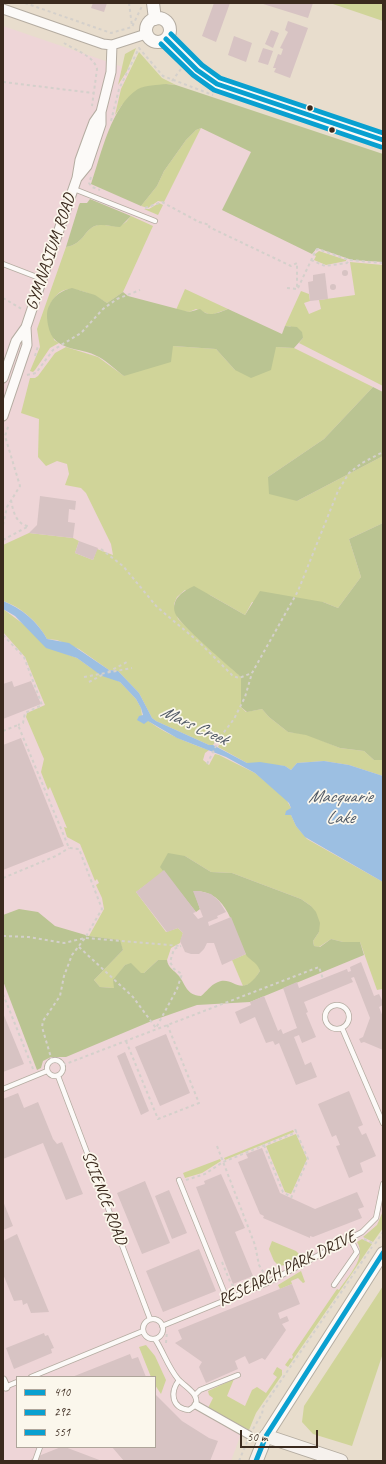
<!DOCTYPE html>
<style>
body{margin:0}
#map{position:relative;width:386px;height:1464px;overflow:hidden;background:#e8ddcd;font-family:Caveat,sans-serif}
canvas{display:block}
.frame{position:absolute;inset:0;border:4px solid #3b2a1e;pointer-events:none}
.legend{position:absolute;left:16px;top:1376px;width:140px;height:72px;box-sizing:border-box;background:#fbf7ec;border:1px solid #aea59a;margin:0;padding:5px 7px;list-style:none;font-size:12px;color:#3b2a1e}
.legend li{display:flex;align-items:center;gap:8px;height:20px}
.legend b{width:20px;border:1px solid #aea59a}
.scale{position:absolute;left:240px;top:1430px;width:78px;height:18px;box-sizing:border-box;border:2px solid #3b2a1e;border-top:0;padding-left:5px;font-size:12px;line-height:14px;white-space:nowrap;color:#3b2a1e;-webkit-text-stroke:3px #fbf7ec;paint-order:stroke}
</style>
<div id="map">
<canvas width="386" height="1464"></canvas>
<div class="frame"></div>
<ul class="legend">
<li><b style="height:5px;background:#09a0d0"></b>410</li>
<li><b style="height:5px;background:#09a0d0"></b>292</li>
<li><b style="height:5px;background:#09a0d0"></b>551</li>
</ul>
<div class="scale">50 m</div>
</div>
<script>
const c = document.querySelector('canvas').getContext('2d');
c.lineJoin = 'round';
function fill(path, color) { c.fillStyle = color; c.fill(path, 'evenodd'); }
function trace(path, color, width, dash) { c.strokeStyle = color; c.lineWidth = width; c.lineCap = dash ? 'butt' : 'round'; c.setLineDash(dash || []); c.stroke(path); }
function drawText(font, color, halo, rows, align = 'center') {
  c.font = font + ' Caveat,sans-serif'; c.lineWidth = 3.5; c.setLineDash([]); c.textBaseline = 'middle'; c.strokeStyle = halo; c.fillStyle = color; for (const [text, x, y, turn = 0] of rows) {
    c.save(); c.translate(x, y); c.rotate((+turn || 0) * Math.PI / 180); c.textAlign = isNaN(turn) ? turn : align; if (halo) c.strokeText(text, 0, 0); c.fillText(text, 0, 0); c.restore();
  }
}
const built = new Path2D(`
 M3 26 383 156V1225L241 1434 231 1461H3ZM17 1377H155V1447H17Z`);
const green = new Path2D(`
 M330 3H383V21Z
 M136 48 127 71 118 85 125 54Z
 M139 52 162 78 176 85 166 84 122 105 115 115 121 89Z
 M201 128 164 202 158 201 148 208 141 206 157 186 164 171 186 140 196 130Z
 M159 203 163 205 158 215 144 209H149Z
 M131 216 153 226 123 292 107 303C97 296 73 285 62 291 56 294 52 301 49 306L54 340 59 343 50 348 35 370 33 372 30 371 40 347 37 329 66 247C84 244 84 230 95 226 107 221 118 235 131 216Z
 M319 251 346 260V261L326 265 314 260 316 256 314 255Z
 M350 262 383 265V386L299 343 303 338 290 326H285L301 291 309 294 310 301 304 303 309 314 321 309 319 300 355 295Z
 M185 289 228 309 211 315 196 309 189 312 176 310Z
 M173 346 216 349 235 370 276 347 294 348 373 387 324 439 268 477 297 501 383 456V523L349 539 361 577 338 608 323 602H252L245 615 210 595 185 590 177 597 174 604 178 619 241 677V707L246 712 262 709 269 717 288 732 306 734 340 748 364 751 374 760H383V776L349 765 324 761 297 763 291 770 285 766 247 763 218 747 223 737 220 735 213 745H209L156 721 152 718 139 693 118 671 109 670 79 649 57 640 47 639C38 622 21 607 3 601V545L29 533 73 538 79 541 75 553 93 560 97 549 113 555 111 544 86 493 81 488 65 485 69 474 67 464 57 461 46 466 38 457 39 419 21 413 30 378H35L38 376 55 353 66 347 98 357 124 376Z
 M3 609 61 652 77 658 91 668 120 682 136 699 141 708 142 716C161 732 185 742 209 750L205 753 203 760 209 765 215 754 219 755 255 773 286 799 291 808V815L296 826 307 839 383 882V991L382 989 377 990 360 942H343L331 939 319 947 314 946 313 941 319 932 311 906 301 899 232 873 211 872 185 856 136 892 166 932 178 928 183 933 180 943 171 948 167 960H158L144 973 141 974 131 964 125 965 114 980V988L100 987 94 980 123 950 119 940 89 936 104 909 102 898 96 885 99 883 97 879 95 881 80 844 67 837 64 827 67 828 50 787 48 790 41 772 44 759 26 717 27 713 45 705 25 657 3 632Z
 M246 954 258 964 260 971 252 983 243 986 232 960Z
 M293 1130 294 1132 225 1160 224 1158Z
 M296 1134 307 1159 291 1194 285 1192 266 1146Z
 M220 1159 221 1161 202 1173 185 1178 183 1173Z
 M383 1211V1228L373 1242 363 1237 377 1225Z
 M362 1239 372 1244 288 1367 285 1365 290 1358 292 1359 293 1356 292 1355 337 1289 339 1290C348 1276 367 1258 357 1242Z
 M272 1241 296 1251 299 1254 298 1258 285 1265 279 1266 274 1261 269 1249Z
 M301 1271 305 1282 303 1283 298 1278 291 1281 292 1284 280 1289 278 1285Z
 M383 1286V1353L352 1446 313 1434 302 1422 304 1406Z
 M146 1345 155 1356 166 1380 161 1394 155 1385V1377H151L139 1347Z
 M277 1367 282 1370V1375L256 1413 249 1430 208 1408 213 1398 209 1395 208 1391 234 1379 227 1396 245 1406 252 1390 257 1387 266 1393 277 1377 273 1374Z`);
const forest = new Path2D(`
 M166 84 176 85 383 154V262L352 260 317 248 312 254 222 210 251 152 201 128 196 130 186 140 164 171 157 186 141 206 91 184C101 155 111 106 138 89 145 85 158 85 166 84Z
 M90 199 131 216 120 227C113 227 102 223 95 226 84 230 84 244 66 247L79 205 80 203H87Z
 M72 288 95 295 107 303 123 292 128 296 189 312 200 309C209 318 217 313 228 309L282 334 285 326 297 327 302 332 303 338 294 348 276 347 271 370 251 378 235 370 216 349 173 346 171 362 124 376C116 370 108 362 99 357 80 346 53 353 48 325 47 318 46 312 49 306 53 296 62 290 72 288Z
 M373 387 383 392V456L297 501 269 494 268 477 324 439Z
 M383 523V760H374L364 751 340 748 306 735 288 732 269 717 262 709 247 712 241 707V677C229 666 179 624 175 613 171 599 183 591 194 586L245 615 260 591 323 602 338 608 361 577 349 539Z
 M168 853 185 856 211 872 232 873 301 899 311 906 316 912 320 923 319 932 313 941 314 946 320 947 331 939 343 942H360L364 955 250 1002 197 1005 154 1020 66 1057H51L43 1061 41 1068 37 1070 3 981V915L19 909 38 912 55 926 89 936 120 940 123 950 94 980 100 987 114 988 113 980 125 965 131 963 141 973H144L158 960H167C168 968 174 970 179 976 186 985 186 995 201 996 206 992 211 985 216 983 234 973 240 1002 260 971 257 961 249 961 245 953 233 929 228 890 194 891L200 909 196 912 160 867Z`);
const water = new Path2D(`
 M3 601C21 608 38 622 47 639L69 643 109 670 118 671 139 693 152 718 156 721 209 745H213L247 763 260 762 285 766 291 770 297 763 324 761 349 765 383 776V882L305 837 296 826 291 815H285L286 811 291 808 289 803 255 773 226 757 177 738 148 721 144 724 137 720 139 716 143 715 141 708 136 699 120 682 102 676 77 658 46 648 15 616 3 609Z`);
const building = new Path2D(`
 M93 3H107L104 12 91 8Z
 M214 3H230L216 42 202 36Z
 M260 3H313L308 18Z
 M288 21 308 28 290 78 274 72 276 68H273L278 54 281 55 283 49 280 48 288 32 285 30Z
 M271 30 279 33 273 48 265 44Z
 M234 36 252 43 246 62 228 55Z
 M263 48 273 51 268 65 258 62Z
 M342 273a3 3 0 1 1 6 0a3 3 0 1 1-6 0Z
 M325 273 328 299 310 301 308 282 313 281V275Z
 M330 287a3 3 0 1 1 6 0a3 3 0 1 1-6 0Z
 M40 496 76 501 75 510 69 509 68 522 75 523 73 538 29 533 37 525Z
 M79 541 98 548 93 560 75 553Z
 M12 681 14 687 31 681 41 704 3 719V684Z
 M21 738 64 846 3 870V745Z
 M164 870 196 912 193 913 198 919 203 917 193 891H199L211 894 219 901 226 912 217 916 218 918 208 922 209 926 231 917 246 954 222 965 214 943H207L204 949 199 954H191L185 952 180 941 183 933 178 928 167 932 136 892Z
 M361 962 374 996 379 994 383 1002V1005L379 1007 383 1017V1050L364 1042 361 1043 359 1039 363 1037 370 1018 354 977 351 978 353 982 304 1002 308 1012 306 1013 316 1037 302 1043 299 1035 294 1037 305 1065 311 1062 317 1077 296 1085 279 1043 275 1045 273 1041 266 1043 255 1017 240 1024 235 1012 251 1005 250 1002 264 996 278 1031 281 1029 283 1034 297 1028 283 988 297 982 299 988 347 969 348 972 351 971 350 967Z
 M3 1013 24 1064 3 1072Z
 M166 1034 190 1093 160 1106 135 1047Z
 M125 1052 149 1111 141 1115 117 1056Z
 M349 1091 363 1125 358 1127 362 1135 366 1133 376 1156 360 1163 363 1172 349 1178 336 1146 340 1145 336 1135 332 1137 318 1104Z
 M18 1093 24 1108 38 1102 53 1139 57 1144 62 1142 83 1194 66 1200 43 1143 3 1159V1099Z
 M262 1148 280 1193 315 1209 357 1192 364 1207 358 1209 362 1218 313 1237 310 1236V1238L263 1218 264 1216 260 1214 238 1162 248 1158 246 1154Z
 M221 1174 245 1228 235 1232 253 1276 233 1284 196 1187 205 1184 204 1181Z
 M145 1181 170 1243 142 1254 117 1193Z
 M169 1190 187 1233 172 1239 155 1196Z
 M3 1201 13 1226 3 1230Z
 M17 1234 49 1312 31 1313 27 1303 23 1305 22 1300 14 1301 3 1274V1241Z
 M199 1249 216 1291 163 1312 146 1271Z
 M292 1284 300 1304 278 1313 280 1319 287 1316 289 1321 282 1324 286 1330 265 1360 262 1358 249 1364 245 1356 235 1361 238 1369 206 1383 199 1367 202 1362 175 1343 182 1339 178 1330Z
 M44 1333 45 1336 48 1335 54 1348 51 1349 52 1353 14 1369 6 1348Z
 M130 1354 132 1359 138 1357 146 1377H72Z
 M155 1394 182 1421 209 1438 218 1441 210 1461H124L112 1447H155Z
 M61 1447H65L102 1461H32L31 1459Z`);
const path = new Path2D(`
 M25 3 111 33 132 27 142 6
 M129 3 132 26
 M64 43C75 50 94 56 97 69L92 106
 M172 81 181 69
 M3 82 93 93
 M111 121 119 89 139 48 163 76 213 95
 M91 177 89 183 92 187 100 190
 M145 208 162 202 199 222 210 225 209 227 291 266 297 263V289
 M311 260 325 266 347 263 349 260
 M287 288 297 289
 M298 288 316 250 318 249 349 260 383 263
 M3 298 22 309
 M35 356 38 346
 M27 375 36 373 53 350 81 333 103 309 117 299 140 290
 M11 500C13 511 16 524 28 526
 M3 525 7 507 20 486 5 436 9 424
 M3 540 27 527
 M101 549 123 566 157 607 200 643 233 676 239 678 252 673
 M3 635 24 657 42 705 25 713 23 723 18 725
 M108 672 127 662
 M84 677 132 668
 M89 682 104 674
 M3 731 18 725 69 848 79 849 102 909 85 938 72 955 64 976 60 996 43 1021 42 1027 52 1061
 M207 764 221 736 234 719 245 697 252 673 298 591 338 491 349 473 362 463 383 452
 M3 878 56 856 69 848
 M3 936 29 937 64 943 85 938 180 946
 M79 947 133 997 156 1028 177 989 182 974 174 969 170 962 174 949 181 946
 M3 994 33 1069
 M126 1041 158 1119 199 1103 167 1024
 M63 1065 319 967 323 979
 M264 1145 283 1192 291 1197
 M217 1146 255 1245 259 1265 265 1275
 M186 1180 205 1174 223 1162 297 1132
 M291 1198 308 1159 295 1129
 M364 1239 374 1244
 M375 1244 383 1232
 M222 1262 231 1284 236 1287
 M166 1343 167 1331
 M253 1429 262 1414 263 1407 372 1247
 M239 1461 247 1442`);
const service = new Path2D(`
 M74 189 155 221
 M3 264 42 279
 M325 1017a12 12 0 1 1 24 0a12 12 0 1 1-24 0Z
 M342 1028 383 1123
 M47 1068a8 8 0 1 1 16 0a8 8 0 1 1-16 0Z
 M58 1076 150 1319
 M3 1089 47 1071
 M179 1180 227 1299
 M334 1285 357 1252 350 1238
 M143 1329a10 10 0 1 1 20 0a10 10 0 1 1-20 0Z
 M162 1326 265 1284 362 1232 376 1218 383 1184
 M155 1339C163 1351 168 1367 178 1379 185 1387 199 1393 196 1405L189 1410C171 1408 170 1392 179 1380
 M31 1377 143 1331
 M5 1387 17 1382
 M195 1395 200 1390 238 1375
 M35 1461 40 1447`);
const pedestrian = new Path2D(`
 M3 1380 6 1387
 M196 1405 249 1435`);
const minor = new Path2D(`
 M3 9 103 44 112 45 146 34
 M78 177 87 166 101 124V112L111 72 112 45
 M3 378 16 341 26 327 42 279 77 178 80 160 88 138 94 122 101 112
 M3 416 27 345 26 327`);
const tertiary = new Path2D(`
 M153 3 155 19
 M146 30a12 12 0 1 1 24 0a12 12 0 1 1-24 0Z
 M166 39 197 70 217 84 383 140
 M266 1436 383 1253`);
const secondary = new Path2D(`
 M256 1461 266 1436 341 1461`);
const bus1 = new Path2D(`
 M166 39 197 70 217 84 383 140
 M256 1461 266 1436 383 1253`);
const bus2 = new Path2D(`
 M161 44 193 75 214 90 381 147`);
const bus3 = new Path2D(`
 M171 34 202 65 220 78 383 133`);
const markers = [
 [310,108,3.5,"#3b2a1e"],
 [332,130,3.5,"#3b2a1e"]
];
const streetNames = [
 ["GYMNASIUM ROAD",51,252,-71],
 ["SCIENCE ROAD",104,1198,69],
 ["RESEARCH PARK DRIVE",287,1269,-26]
];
const waterNames = [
 ["Mars Creek",194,726,25],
 ["Macquarie",340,797],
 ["Lake",340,818]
];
fill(built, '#eed5d7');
fill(green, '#d0d499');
fill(forest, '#bac492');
fill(water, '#9cbfe2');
fill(building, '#d7c3c3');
trace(service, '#b4aca1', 6);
trace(pedestrian, '#b4aca1', 9);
trace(minor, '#b4aca1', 11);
trace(tertiary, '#b4aca1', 14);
trace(secondary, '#b4aca1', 15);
trace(path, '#d4d0cb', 2, [3, 3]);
trace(service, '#fcfaf8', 4.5);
trace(pedestrian, '#fcfaf8', 7);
trace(minor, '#fcfaf8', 9);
trace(tertiary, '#fcfaf8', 12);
trace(secondary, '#f6f1ed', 13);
trace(bus1, '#09a0d0', 5);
trace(bus2, '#09a0d0', 5);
trace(bus3, '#09a0d0', 5);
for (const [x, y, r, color] of markers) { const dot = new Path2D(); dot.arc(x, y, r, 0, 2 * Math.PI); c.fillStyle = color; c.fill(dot); trace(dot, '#fbf7ec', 1.5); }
drawText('17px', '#3b2a1e', '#fbf7ec', streetNames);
drawText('italic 18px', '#515a66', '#fbf7ec', waterNames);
</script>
